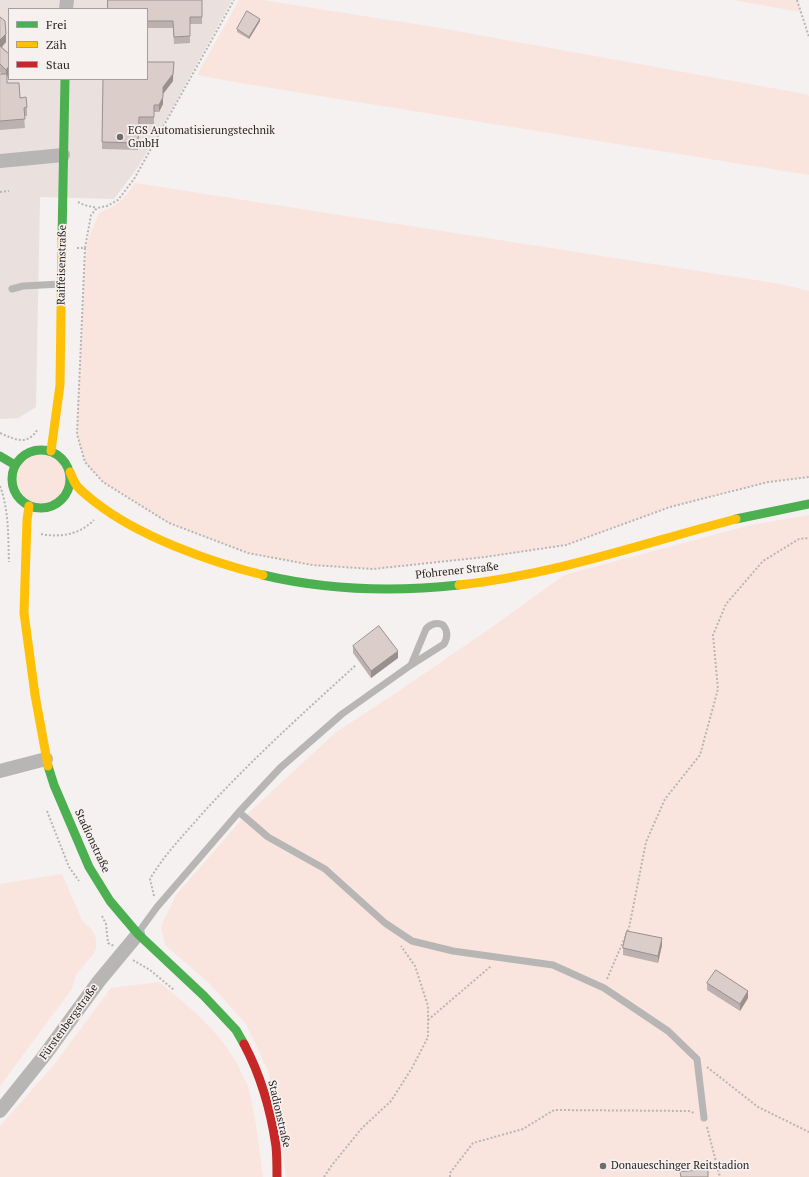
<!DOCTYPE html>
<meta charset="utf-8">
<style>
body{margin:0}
#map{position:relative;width:809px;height:1177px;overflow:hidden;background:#f4f1f0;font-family:"PT Serif",serif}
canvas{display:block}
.legend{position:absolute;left:8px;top:8px;width:140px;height:72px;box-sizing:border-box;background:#f6f0ee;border:1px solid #a49f9e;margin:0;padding:5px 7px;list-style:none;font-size:12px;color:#282525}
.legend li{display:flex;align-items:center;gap:8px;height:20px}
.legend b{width:20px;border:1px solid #a49f9e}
</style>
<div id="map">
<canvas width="809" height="1177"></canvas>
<ul class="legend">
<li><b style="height:5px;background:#4caf50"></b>Frei</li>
<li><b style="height:5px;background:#ffc107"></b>Zäh</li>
<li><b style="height:5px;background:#c62828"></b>Stau</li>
</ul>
</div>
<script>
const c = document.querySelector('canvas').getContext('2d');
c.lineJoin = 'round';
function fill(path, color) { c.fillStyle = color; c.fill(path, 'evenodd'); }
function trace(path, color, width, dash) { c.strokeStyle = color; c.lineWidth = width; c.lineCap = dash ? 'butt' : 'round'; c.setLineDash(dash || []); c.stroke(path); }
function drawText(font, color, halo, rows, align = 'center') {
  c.font = font + ' "PT Serif",serif'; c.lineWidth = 3.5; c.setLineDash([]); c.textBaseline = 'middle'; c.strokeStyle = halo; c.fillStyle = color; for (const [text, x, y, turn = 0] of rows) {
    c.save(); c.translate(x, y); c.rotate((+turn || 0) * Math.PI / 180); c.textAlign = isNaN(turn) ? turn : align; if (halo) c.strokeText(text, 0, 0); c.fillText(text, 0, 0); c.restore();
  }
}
const built = new Path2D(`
 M0 0H232L162 127 136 170 114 199 40 197 36 407 18 418 0 419ZM9 9H147V79H9Z`);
const green = new Path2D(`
 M239 0H262L434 27 805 94 809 96V175L240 83 197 75Z
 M732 0H797L801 12Z
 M135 183 781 284 809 291V477L768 482 670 507 566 545 485 557 373 569 312 565 248 553 169 523 103 482 85 462 77 434 85 248 99 213C118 205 124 200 135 183Z
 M17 479a25 25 0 1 1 50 0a25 25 0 1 1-50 0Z
 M809 515V1177H286L279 1117 268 1070 246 1024 209 983 165 945 161 926 176 895 242 819 335 733 396 693 495 625 564 575 751 525Z
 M62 874 82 920 92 930 96 939V948L94 953 76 975 72 988 66 997 0 1086V884Z
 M159 982C192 1009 226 1036 243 1076 245 1081 248 1085 249 1090 256 1118 259 1148 263 1177H0V1126L53 1066 111 988Z`);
const path = new Path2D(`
 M797 0 809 37
 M0 192 9 191
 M78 202 84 205 97 208
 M77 248H85L91 215 97 208 107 206 118 200 134 179 234 0
 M85 248 77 434 85 462 103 482 169 523 248 553 312 565 373 569 485 557 566 545 670 507 768 482 809 477
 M0 433C16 440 27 446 38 429
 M0 486C9 510 8 536 9 562
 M41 534C61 538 80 534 94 520
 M47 811 69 867 79 881
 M154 896 150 879C164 855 183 836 201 815 249 762 302 714 356 665
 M102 916 106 924 108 943 114 946
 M133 960 150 970 174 990
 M607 979 629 928 646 842 665 799 700 755 718 689 713 635 726 604 763 561 799 539 809 538
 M428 1020 491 966
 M707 1067 758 1107 809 1132
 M707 1127 720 1177
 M324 1177 332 1165 362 1128 391 1101 412 1068 428 1037V1006L415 966 401 946
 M450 1177V1173L473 1143 523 1129 554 1110 689 1111 694 1113`);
const lane = new Path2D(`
 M12 289 23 286 61 284
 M239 812 268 837 325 869 385 923 412 941 453 951 553 965 604 988 668 1031 697 1059 704 1118
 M138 933 157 907 239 812 280 768 342 714 411 665 444 644C448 637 448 631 443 625 437 622 430 624 426 629L411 665`);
const street = new Path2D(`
 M66 9 67 0
 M0 161 63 155
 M0 771 46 759
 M0 1111 44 1056 99 981 138 934`);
const fast = new Path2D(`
 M62 238 65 79
 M12 479a29 29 0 1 1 58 0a29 29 0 1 1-58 0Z
 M0 456 15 465
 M736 519 809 504
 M263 575C326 590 394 592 459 585
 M48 766 54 785 89 867 110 901 138 934 204 996 236 1030 244 1044`);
const slow = new Path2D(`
 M51 451 60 385 62 238
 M70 472C72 477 74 482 77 486 82 492 89 497 95 502 138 536 210 562 263 575
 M29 506 27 520 24 613 35 695 48 766
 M459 585C554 575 644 543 736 519`);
const jam = new Path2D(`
 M244 1044C260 1074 271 1112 276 1146 277 1156 277 1167 277 1177`);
const wall = new Path2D(`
 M202 0V24H190V43L174 44 173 28H147V9Z
 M0 17 6 42 2 47 9 54 7 77V83L27 107V116H24L25 128 0 130V74H2L0 72Z
 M260 21 249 39 237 32V29Z
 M174 62 173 81 163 94V104L159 112H154V124H139L138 150 102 149 103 79H147Z
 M353 646 398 658 371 678 353 653Z
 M662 945 658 963 623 955V948Z
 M707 983 748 998 740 1011 707 990Z`);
const shadedWall = new Path2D(`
 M260 19V21L249 39V37Z
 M6 34V42L0 49V40Z
 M9 66V75L6 78V70Z
 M173 74V81L163 94V87Z
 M163 97V104L159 112V105Z
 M398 651V658L371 678V671Z
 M662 938V945L658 963V956Z
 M748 991V998L740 1011V1004Z`);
const building = new Path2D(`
 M108 0H202V17H190V36L174 37 173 21H147V9H108Z
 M247 11 260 19 249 37 237 29Z
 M0 17 5 21 6 34 0 40Z
 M0 46 9 54V66L6 70 0 64Z
 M147 62H174L173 74 163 87V97L159 105H154V117H139L138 143 102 142 103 79H147Z
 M0 74H7V83H19L20 98 26 97 27 107 24 108 25 119 0 121Z
 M379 626 398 651 371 671 353 646Z
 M627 931 662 938 658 956 623 948Z
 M716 970 748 991 740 1004 707 983Z
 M708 1170V1177H681L680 1172Z`);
const markers = [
 [120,137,4,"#6f6c6c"],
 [603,1166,4,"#6f6c6c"]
];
const poiNames = [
 ["EGS Automatisierungstechnik",128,131],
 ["GmbH",128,144],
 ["Donaueschinger Reitstadion",611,1166]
];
const streetNames = [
 ["Raiffeisenstraße",62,265,-89],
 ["Pfohrener Straße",457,571,-6],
 ["Stadionstraße",92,841,65],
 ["Fürstenbergstraße",69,1022,-54],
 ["Stadionstraße",279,1114,77]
];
fill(built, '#eae0de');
fill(green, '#fae4de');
trace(path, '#b8b6b5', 2, [2, 2]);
trace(lane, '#b7b6b5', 7);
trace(street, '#b7b6b5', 14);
trace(fast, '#4caf50', 9);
trace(slow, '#ffc107', 9);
trace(jam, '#c62828', 9);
fill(wall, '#bcb1ae');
fill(shadedWall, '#99908d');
fill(building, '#dbceca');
trace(building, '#99908d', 1);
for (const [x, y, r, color] of markers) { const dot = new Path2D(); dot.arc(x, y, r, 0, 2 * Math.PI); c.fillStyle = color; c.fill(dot); trace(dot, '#f6f0ee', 1.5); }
drawText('11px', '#282525', '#f6f0ee', poiNames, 'left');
drawText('11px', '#282525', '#f6f0ee', streetNames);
</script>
